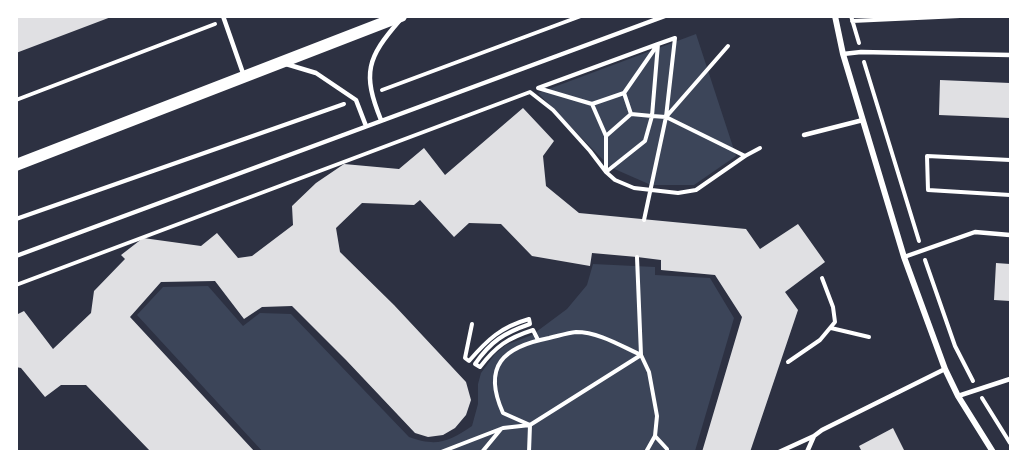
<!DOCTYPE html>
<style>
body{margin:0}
#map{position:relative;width:1027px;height:468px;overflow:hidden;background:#2d3142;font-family:"Fira Sans Condensed",sans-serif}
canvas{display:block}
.frame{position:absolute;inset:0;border:18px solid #fff;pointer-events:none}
</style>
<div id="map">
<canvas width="1027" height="468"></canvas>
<div class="frame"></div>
</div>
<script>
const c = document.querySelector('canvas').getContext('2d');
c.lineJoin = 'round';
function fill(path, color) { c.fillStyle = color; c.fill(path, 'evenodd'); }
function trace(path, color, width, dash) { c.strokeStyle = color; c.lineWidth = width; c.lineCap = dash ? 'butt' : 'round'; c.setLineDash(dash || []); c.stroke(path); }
const green = new Path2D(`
 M696 34 736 156 694 185H651L610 167 538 93Z
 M593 264 655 267V275L710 278 734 318 695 451 263 452 137 315 163 287 208 286 243 326 260 313 291 314 409 437C437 447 448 442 472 426L478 404V384L481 373 495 354 506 345 532 335 567 309 587 285Z`);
const building = new Path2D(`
 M21 16H111V17L16 53V18Z
 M940 80 1010 83V118L939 115Z
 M523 108 554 141 543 156 546 186 579 213 746 229 760 249 798 224 825 262 785 292 798 310 750 452H702L742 317 715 275 661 270V260L637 257 592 253 590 266 532 256 501 224 469 223 454 237 420 200 414 205 362 203 336 228 340 252 394 305 466 382 471 400 466 415 455 428 443 435 428 437 415 433 346 360 292 306 262 307 244 319 215 281 161 282 130 317 255 452H151L86 385H61L45 397 21 368 16 367V315L24 311 53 349 91 313 94 291 125 259 121 255 143 238 201 246 217 233 238 258 252 256 293 225 292 206 316 183 344 164 399 169 424 148 445 175Z
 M996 263 1010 264V301L994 300Z
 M893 428 905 452H862L859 446Z`);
const path = new Path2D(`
 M851 16 859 43
 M852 21 960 16
 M864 62 919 241
 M382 90 581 16
 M16 100 215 24
 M592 104 624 93 658 44 538 88 592 104 606 136V172L645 141 652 116 666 117 745 156
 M631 114 652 116 658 44 675 38 666 117
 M606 136 631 114 624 93
 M1010 160 927 156 928 190 1010 195
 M16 219 344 104
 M644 220 666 117 728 46
 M637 257 641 355 649 372 657 416 655 436
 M925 260 955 346 973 381
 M16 285 530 92 553 110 590 151 606 172 615 180 634 188 678 193 696 190 745 156 760 148
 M472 324 465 358 469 361C488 339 501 327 529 319L530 324C504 333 491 341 475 364L480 367C496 346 508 338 533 330L538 340
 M831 328 869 337
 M788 362 820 340 835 322 833 307 822 278
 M982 398 1010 443
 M398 452H415
 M441 452 503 428 530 425 641 355
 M482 452 501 429
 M529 452 530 425 503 413C482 366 503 347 549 338 558 336 567 333 576 332 599 332 621 346 641 355
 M646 452 655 436 667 449V452`);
const service = new Path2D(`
 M223 16 244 76
 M843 54 861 52 1010 55
 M286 64 316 73 356 100 366 126
 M381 120C362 73 367 58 400 20
 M804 135 863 120
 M16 256 665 16
 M904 257 975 232 1010 235
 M958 396 1010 379
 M779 452 814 436
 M807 452 814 436 822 430 945 369`);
const minor = new Path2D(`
 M835 16 843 54 904 257 945 369 958 396 993 452`);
const secondary = new Path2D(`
 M16 165 401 16`);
fill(green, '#3c4559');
fill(building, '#e0e0e3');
trace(path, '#fff', 4);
trace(service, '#fff', 4.5);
trace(minor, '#fff', 6);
trace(secondary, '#fff', 12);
</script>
